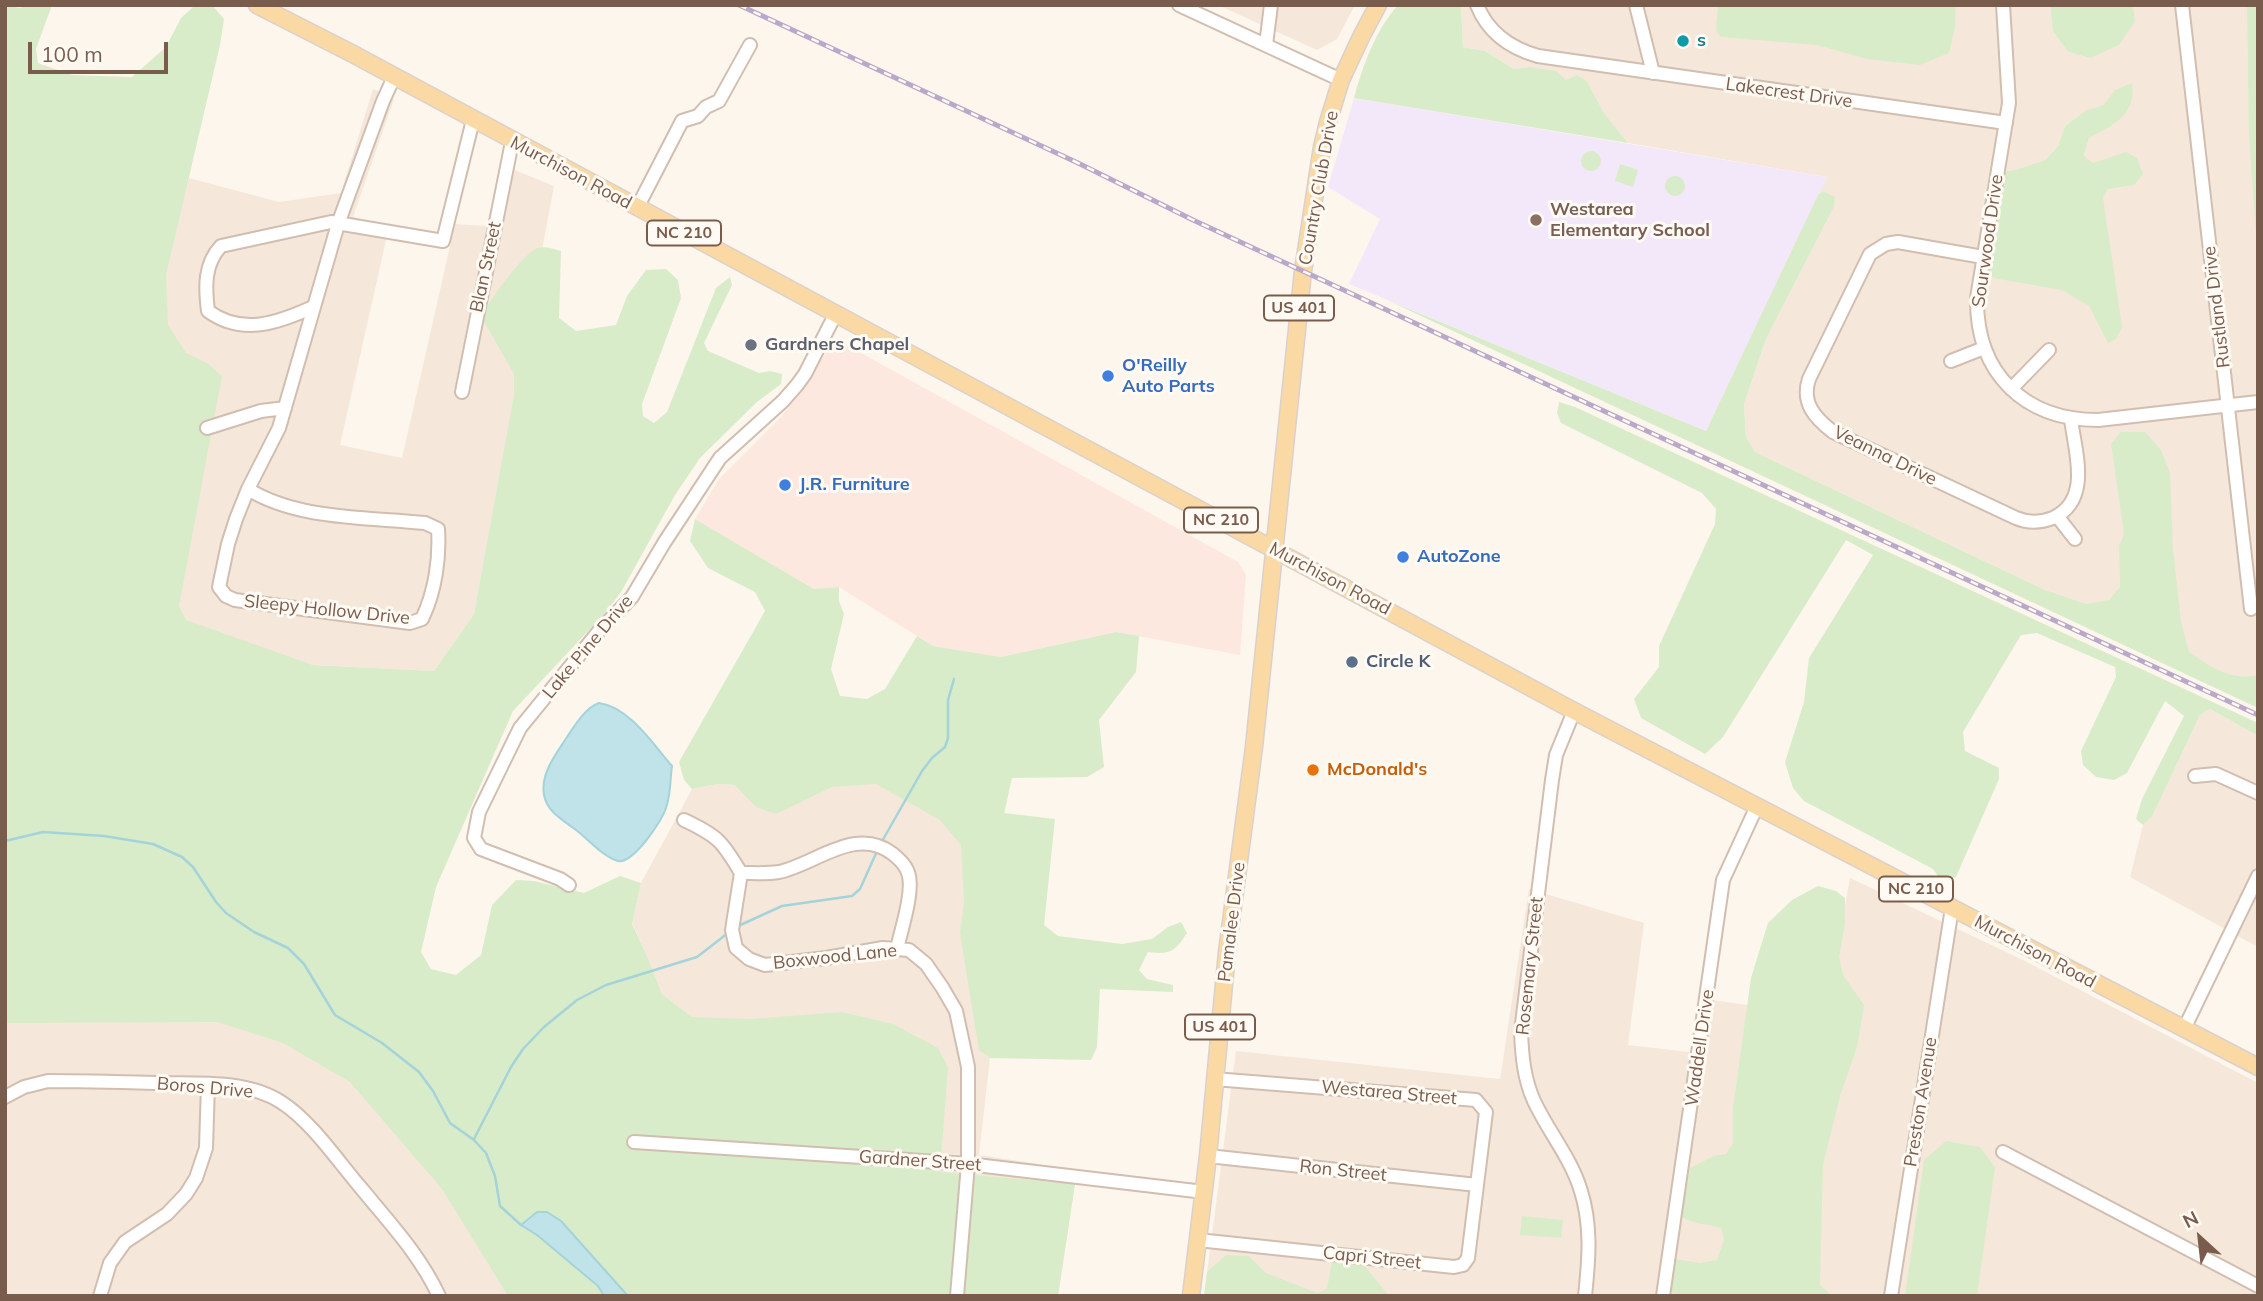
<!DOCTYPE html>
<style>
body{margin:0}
#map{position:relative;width:2263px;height:1301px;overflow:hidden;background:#fdf6ec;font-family:Mulish,sans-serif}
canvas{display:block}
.frame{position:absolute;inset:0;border:7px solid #7a5c4d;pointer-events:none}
.north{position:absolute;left:2165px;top:1203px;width:70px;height:70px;-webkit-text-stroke:5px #fffaf3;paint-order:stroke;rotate:333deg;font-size:19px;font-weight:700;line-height:28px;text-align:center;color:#7a5c4d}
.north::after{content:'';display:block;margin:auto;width:24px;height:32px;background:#7a5c4d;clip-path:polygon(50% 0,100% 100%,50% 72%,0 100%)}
.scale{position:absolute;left:28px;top:42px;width:140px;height:32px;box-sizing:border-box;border:4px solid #7a5c4d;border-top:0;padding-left:9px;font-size:21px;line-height:24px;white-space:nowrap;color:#7a5c4d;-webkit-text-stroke:5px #fffaf3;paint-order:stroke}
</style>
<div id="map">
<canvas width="2263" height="1301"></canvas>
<div class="frame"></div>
<div class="north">N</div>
<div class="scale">100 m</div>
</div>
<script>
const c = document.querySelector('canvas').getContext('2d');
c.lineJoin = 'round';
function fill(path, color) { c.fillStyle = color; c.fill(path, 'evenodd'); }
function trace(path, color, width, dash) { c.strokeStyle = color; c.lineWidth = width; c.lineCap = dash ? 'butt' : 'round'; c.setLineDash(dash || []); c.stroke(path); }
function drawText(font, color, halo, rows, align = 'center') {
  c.font = font + ' Mulish,sans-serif'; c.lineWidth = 6; c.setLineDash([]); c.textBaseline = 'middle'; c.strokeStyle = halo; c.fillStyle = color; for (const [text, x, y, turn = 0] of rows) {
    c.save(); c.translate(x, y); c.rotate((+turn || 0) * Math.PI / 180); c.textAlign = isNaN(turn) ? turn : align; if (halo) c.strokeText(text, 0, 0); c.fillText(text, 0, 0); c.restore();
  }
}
const residential = new Path2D(`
 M1218 5H1355L1337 39 1317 50Z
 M1461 5H2050L2053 31 2068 52 2090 58 2135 21 2133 5H2256L2258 686 2218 671 2086 604 2043 589 1755 452 1746 437 1744 404 1766 339 1834 207 1823 191 1818 195 1827 177 1628 143 1604 113 1587 81 1577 75 1566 81 1529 67 1514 69 1485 51 1463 47ZM2085 111 2089 138 2084 157 2001 177 2007 171 2015 170 2045 160 2058 146 2065 126Z
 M373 89 394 99 353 217 389 227 340 445 402 458 455 224 487 226 500 164 554 186 474 614 434 671 313 665 63 600 189 178 279 202 341 193Z
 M2210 709 2258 736V947L2130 877 2143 825 2152 817 2200 715Z
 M1011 778 1004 814V1058H990L979 1155 1077 1170 1058 1296 662 994 648 958 632 923 641 883 692 789 718 784 735 785Z
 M1850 878 2023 960 2258 1083V1296H1776Z
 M1529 889 1644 923 1628 1045 1706 1054 1712 1000 1769 1008 1746 1296H1204L1236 1051 1500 1079Z
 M270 1001 387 1095 516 1296H5V1009Z`);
const commercial = new Path2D(`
 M836 339 1238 562 1246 575 1240 655 1116 632 1001 657 933 646 839 587 814 589 695 519 719 479 782 416Z`);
const education = new Path2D(`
 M1354 98 1827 177 1706 431 1349 284 1380 219 1328 187Z`);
const green = new Path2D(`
 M5 5 21 8 22 5H52L36 49 38 63 72 75 132 77 166 47 181 18 195 5 213 6 224 19 220 45 166 275 168 325 186 353 207 363 222 376 179 606 186 620 313 665 434 671 474 614 514 395V374L482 318C487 303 524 252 538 248 546 246 553 249 561 251L559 318 576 331 616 325 627 296 646 270 666 269 678 280 681 298 642 404 643 416 654 423 667 412 716 288 730 277 732 285 704 343 708 351 759 373 770 371 782 374 781 384 757 402 700 458 675 495 621 592 606 612 513 711 436 887 421 952 431 969 456 975 481 955 492 905 516 880 534 881 584 893 620 876 641 883 632 924 648 958 662 994 692 1017 750 1019 842 1012 893 1024 938 1048 948 1067 940 1172 1075 1184 1058 1296H628L561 1221 529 1217 521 1225 537 1235 598 1287 604 1296H508L442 1189 350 1082 283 1043 217 1022 5 1023Z
 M1398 5H1461L1463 47 1485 51 1514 69 1529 67 1556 71 1566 80 1577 75 1587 81 1604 113 1628 143 1354 98C1363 65 1375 31 1398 5Z
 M1721 5H1956L1955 27 1949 53 1920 65 1867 59 1817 45 1721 37 1716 31 1718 7Z
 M2050 5H2133L2135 21 2119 45 2090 58 2068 52 2053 31Z
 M2247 5H2258V267L2249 133Z
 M2132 83C2137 115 2113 125 2089 138L2084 156 2093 163 2126 152 2137 158 2143 174 2134 185 2108 189 2103 198 2122 327 2116 339 2108 343 2089 306 2062 290 1993 278 1988 267 2001 177 2007 171 2015 170 2045 160 2058 146 2065 126 2085 111 2104 105 2115 90Z
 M1581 161a10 10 0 1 1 20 0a10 10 0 1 1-20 0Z
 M1620 164 1638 170 1633 187 1615 181Z
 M1665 186a10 10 0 1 1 20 0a10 10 0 1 1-20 0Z
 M1823 191 1835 197 1834 207 1766 339 1744 404 1746 437 1755 452 2043 589 2086 604 2109 600 2120 587 2119 546 2124 534 2111 444 2121 432H2145L2161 450 2170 473 2173 549 2181 622 2189 652C2211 667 2230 681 2258 675V708L1387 300 1706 431 1818 195Z
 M1559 402 1575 407 2258 723V736L2210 709 2200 715 2152 817 2143 825 2136 819 2142 799 2184 716 2165 701 2127 773 2114 780 2096 777 2083 765 2081 751 2116 677 2115 667 2037 633 2021 635 1963 732 1965 751 1999 768V779L1956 877 1942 882 1933 869 1804 801 1793 788 1785 762 1804 702 1809 658 1873 555 1846 540 1723 737 1705 754 1641 718 1634 699 1659 667V646L1715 524 1716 509 1702 493 1561 423 1557 413Z
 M695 519 814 589 839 587V601L844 614 831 669 840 696 867 699 885 689 917 636 933 646 1001 657 1116 632 1139 636 1136 672 1099 720 1104 767 1087 777 1012 778 1004 813 1055 819 1044 925 1058 936 1122 944 1152 939 1168 927 1181 922 1187 933C1175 951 1171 955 1148 952L1139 970 1147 979 1173 985V992L1100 989 1097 1047 1091 1060 990 1058 979 1050 960 933 964 903 961 845 940 820 876 784 832 787 776 814 756 807 735 785 718 784 692 789 684 780 679 762 765 611 755 592 708 568 690 541Z
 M1818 886 1836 891 1845 898V924L1839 957 1843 975 1864 1005 1857 1047 1840 1096 1823 1165 1820 1285 1832 1296H1670L1675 1259 1700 1263 1717 1260 1724 1240 1721 1228C1708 1224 1693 1224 1682 1217L1690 1168 1714 1156 1726 1154 1733 1143V1108L1751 978 1768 923 1792 900Z
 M1946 1141 1980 1147 1995 1167 1977 1296H1905L1924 1160Z
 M1522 1216 1563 1220 1561 1238 1520 1235Z
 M1226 1255 1249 1256 1266 1273 1317 1293 1327 1289 1333 1256 1360 1260 1389 1296H1204L1207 1272Z`);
const water = new Path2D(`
 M599 703C629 707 653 744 672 766 670 780 671 794 666 808 662 821 633 864 618 861 603 857 588 839 576 830 563 820 547 812 544 795 540 774 556 754 567 737 575 725 585 708 599 703Z
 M537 1212H547L561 1221 628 1296H604L598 1286 537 1235 521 1225Z`);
const stream = new Path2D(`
 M5 841 43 832 104 836 153 844 182 857 193 867 216 902 226 913 254 932 288 948 304 964 335 1015 382 1043 419 1072 433 1091 450 1123 474 1140 486 1153 495 1176 500 1206 521 1225
 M881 843 922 771 932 758 945 747 948 738V700L954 679
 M736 927 782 906 852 896 860 889 878 849
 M474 1139 511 1067 523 1049 544 1027 577 1000 606 985 697 957 728 933`);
const minor = new Path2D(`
 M1179 5 1341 80
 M1477 5C1488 33 1510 48 1538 56L2006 123
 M1636 5 1653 73
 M2003 5 2009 103 1977 298C1976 372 2023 420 2098 420L2258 402
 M2182 5 2251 609
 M1266 45 1271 5
 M637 208 682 121 698 116 706 107 719 101 750 45
 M1983 257 1898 242 1886 244 1870 254 1809 379C1801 403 1815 418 1833 432L2016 518C2028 523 2040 523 2053 518 2092 500 2075 452 2071 419
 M313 307C278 323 242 336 208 311 205 287 204 264 221 246L331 222 443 241 473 120
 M1951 361 1984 348
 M2011 389 2049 350
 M462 392 512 142
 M207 428 261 411 285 408
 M248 489C297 520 368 517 425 523L438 529C440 559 435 592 422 619L410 623 235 600 226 596 219 587 228 544 236 519 248 489 279 428 338 224 383 101 394 77
 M2057 516 2075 539
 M1574 711 1556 755 1552 780 1521 1032C1522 1056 1524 1079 1534 1101 1548 1131 1570 1157 1580 1188 1592 1224 1589 1259 1585 1296
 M2195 776 2216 774 2258 793
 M684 820C718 836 722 841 741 873
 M741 873 732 930 736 948 749 959 765 965 826 958 883 948 909 950 926 964 942 987 956 1011 968 1067V1164L957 1296
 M741 873C753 873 767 874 779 872 816 864 856 825 893 854 900 860 907 866 909 876 913 895 901 930 897 949
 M569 885 560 879 481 849 474 838 479 812 520 728 599 631 632 597 664 543 720 458 783 401 797 385 805 374 835 315
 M2184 1029 2258 876
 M5 1097 24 1087 48 1081C84 1081 120 1082 155 1083 195 1084 246 1079 281 1102 311 1121 337 1160 361 1188 389 1222 420 1255 439 1296
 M634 1142 968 1164 1204 1192
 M2003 1152 2258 1286
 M1208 1156 1477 1185
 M1198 1240 1454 1267 1463 1265 1468 1258 1486 1112 1476 1100 1214 1079
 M100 1296 110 1263 125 1242 167 1214 186 1194 196 1178 206 1148 208 1084
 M1663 1296 1723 880 1757 806
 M1891 1296 1952 908`);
const major = new Path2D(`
 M257 5 353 54 1574 711 2258 1067
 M1191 1296 1208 1156 1227 952 1254 747 1303 271 1322 147 1328 122 1341 80 1361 37 1378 5`);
const rail = new Path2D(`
 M739 5 1078 163 1193 220 2258 715`);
const markers = [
 [1683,41,7,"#0f9aa8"],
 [1536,220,7,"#8d6e63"],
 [751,345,7,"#6b7280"],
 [1108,376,7,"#3f7fe0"],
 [785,485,7,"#3f7fe0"],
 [1403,557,7,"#3f7fe0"],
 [1352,662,7,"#5c6f8a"],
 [1313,770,7,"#e8710a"]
];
const shields = [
 [684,233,74],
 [1299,308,70],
 [1221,520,74],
 [1916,889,74],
 [1220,1027,70]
];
const shieldNames = [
 ["NC 210",684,233],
 ["US 401",1299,308],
 ["NC 210",1221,520],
 ["NC 210",1916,889],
 ["US 401",1220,1027]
];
const cultureNames = [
 ["s",1697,41]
];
const streetNames = [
 ["Lakecrest Drive",1789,93,8],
 ["Murchison Road",571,173,28],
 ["Country Club Drive",1319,188,-80],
 ["Sourwood Drive",1988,241,-82],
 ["Blan Street",486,267,-78],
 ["Rustland Drive",2217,307,-97],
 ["Veanna Drive",1885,456,26],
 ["Murchison Road",1330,579,28],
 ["Sleepy Hollow Drive",327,610,6],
 ["Lake Pine Drive",588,647,-50],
 ["Pamalee Drive",1232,922,-83],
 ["Murchison Road",2035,952,28],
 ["Boxwood Lane",835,957,-6],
 ["Rosemary Street",1530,966,-84],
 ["Waddell Drive",1700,1048,-82],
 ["Boros Drive",205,1088,5],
 ["Westarea Street",1389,1093,5],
 ["Preston Avenue",1921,1102,-81],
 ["Gardner Street",920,1161,4],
 ["Ron Street",1343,1171,6],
 ["Capri Street",1372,1258,6]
];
const educationNames = [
 ["Westarea",1550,210],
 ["Elementary School",1550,231]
];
const worshipNames = [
 ["Gardners Chapel",765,345]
];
const shopNames = [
 ["O'Reilly",1122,366],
 ["Auto Parts",1122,387],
 ["J.R. Furniture",799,485],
 ["AutoZone",1417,557]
];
const serviceNames = [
 ["Circle K",1366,662]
];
const foodNames = [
 ["McDonald's",1327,770]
];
fill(residential, '#f5e8da');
fill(commercial, '#fde8e0');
fill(education, '#f3e8fa');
fill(green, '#d8ecc9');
fill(water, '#bfe3e8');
trace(water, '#a5d3da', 2);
trace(stream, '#a5d3da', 2.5);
trace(minor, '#d1beb0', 16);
trace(major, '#dad1cd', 19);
trace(minor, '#fff', 12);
trace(major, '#fbd9a5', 16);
trace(rail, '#b9a8c9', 5);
trace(rail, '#fffaf3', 2.5, [8]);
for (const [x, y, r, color] of markers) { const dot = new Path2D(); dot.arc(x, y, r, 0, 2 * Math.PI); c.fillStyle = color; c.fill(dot); trace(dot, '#fffaf3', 2.5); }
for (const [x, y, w] of shields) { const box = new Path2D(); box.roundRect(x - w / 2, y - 12.5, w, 25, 5); c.fillStyle = '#fffaf3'; c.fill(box); trace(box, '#7a5c4d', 2); }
drawText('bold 16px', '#7a5c4d', null, shieldNames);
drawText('bold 18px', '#0d838f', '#fffaf3', cultureNames, 'left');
drawText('18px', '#7a5c4d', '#fffaf3', streetNames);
drawText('bold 18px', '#785e54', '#fffaf3', educationNames, 'left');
drawText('bold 18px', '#5b616d', '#fffaf3', worshipNames, 'left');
drawText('bold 18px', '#366cbe', '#fffaf3', shopNames, 'left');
drawText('bold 18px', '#4e5e75', '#fffaf3', serviceNames, 'left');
drawText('bold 18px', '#c56008', '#fffaf3', foodNames, 'left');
</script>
